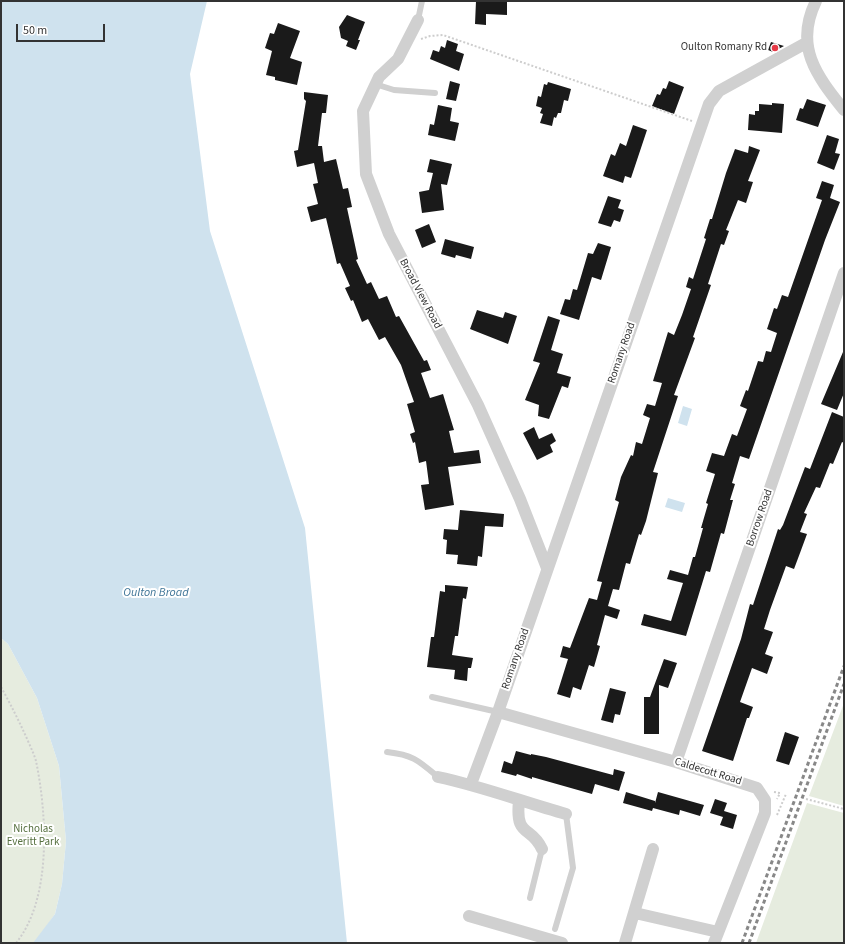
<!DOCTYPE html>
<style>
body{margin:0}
#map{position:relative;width:845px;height:944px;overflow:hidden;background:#fff;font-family:"Source Sans 3",sans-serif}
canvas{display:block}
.frame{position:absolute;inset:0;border:2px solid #333;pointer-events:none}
.scale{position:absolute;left:16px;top:24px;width:89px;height:18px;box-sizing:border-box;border:2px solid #333;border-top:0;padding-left:5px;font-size:12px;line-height:14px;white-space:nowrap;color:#333;-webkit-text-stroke:3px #fff;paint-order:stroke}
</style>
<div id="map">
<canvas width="845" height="944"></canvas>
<div class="frame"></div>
<div class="scale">50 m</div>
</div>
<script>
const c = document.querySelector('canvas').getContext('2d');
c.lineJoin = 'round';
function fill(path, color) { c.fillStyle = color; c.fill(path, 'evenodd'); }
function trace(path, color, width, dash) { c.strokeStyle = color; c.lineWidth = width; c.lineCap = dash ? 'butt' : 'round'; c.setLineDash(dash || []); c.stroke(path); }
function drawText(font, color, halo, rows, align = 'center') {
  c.font = font + ' "Source Sans 3",sans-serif'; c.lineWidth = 4; c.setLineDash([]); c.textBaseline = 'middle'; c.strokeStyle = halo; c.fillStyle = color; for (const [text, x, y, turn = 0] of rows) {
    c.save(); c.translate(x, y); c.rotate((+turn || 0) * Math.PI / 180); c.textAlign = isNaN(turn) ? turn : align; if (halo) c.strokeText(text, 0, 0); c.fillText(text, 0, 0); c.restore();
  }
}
const green = new Path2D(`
 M1 638 8 644 37 698 59 766 66 841 62 884 55 914 35 943H1Z
 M844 703V806L809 796Z
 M807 803 844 813V943H756Z`);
const water = new Path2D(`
 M1 1H207L190 74 210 231 305 528 347 943H33L55 914 62 884 66 841 59 766 37 698 8 644 1 638Z
 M683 406 692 409 687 426 678 423Z
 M668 498 685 503 682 512 665 507Z`);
const building = new Path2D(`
 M476 1H507V15L486 14V25L475 24Z
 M347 15 365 22 358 40H360L356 50 346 46 348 41 341 38 339 27Z
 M278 23 300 31 290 58 302 62 297 85 275 80V77L266 75 272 51 265 48 270 33 274 34Z
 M447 40 458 44 456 51 464 54 459 71 430 59 433 50 439 52 441 46 445 48Z
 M771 42 784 46 773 52 768 50Z
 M450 81 460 84 456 101 446 99Z
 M669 81 684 87 674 114 652 106 657 94 660 95 663 88 666 89Z
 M548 82 571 89 568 101 564 100 561 113H558L556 118 554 117 552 126 540 123 543 114 540 113 542 108 536 106 538 96 541 97 544 84 547 85Z
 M304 92 328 95 326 113H322L318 146H322L324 162 336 159 343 189 348 188 352 207 347 208 358 259 356 260 367 284 371 282 379 299 387 296 396 317 399 316 424 361 427 360 431 370 421 373 430 398 443 394 454 430 449 431 454 453 479 450 481 463 448 467 454 505 425 510 421 485 429 484 426 461 419 463 415 442 413 443 410 434 415 432 407 404 414 402 401 365 385 337 379 340 368 319 362 322 353 300 351 301 345 288 350 286 340 263 337 264 326 218 311 222 307 207 318 204 313 184 318 183 314 163 297 167 294 151 298 150 306 101 304 99Z
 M807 99 826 105 818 127 796 120 800 108 803 109Z
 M772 103 784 104 782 133 748 130 749 114 755 115V111H759V104L772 105Z
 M438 105 452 108 450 121 459 123 455 141 428 135 430 124 434 125Z
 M633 125 647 130 631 178 625 176 623 183 603 176 611 154 615 156 620 143 626 146Z
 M827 135 839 139 835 153 840 154 834 170 817 163Z
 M749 146 760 150 748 181 753 182 746 203 738 200 726 230 729 231 724 245 721 244 708 284 711 285 693 337 695 338 674 395 678 396 653 472 658 473 646 521 641 535 639 534 630 564 626 563 619 590 613 589 608 606 620 610 617 619 605 615 597 645 600 646 594 667 589 665 581 690 573 687 570 698 557 694 568 659 560 657 563 646 570 648 589 598 597 600 602 582 597 581 619 502 615 500 621 477 631 455 633 456 636 442 642 444 650 418 643 415 647 404 655 406 662 383 653 381 668 332 674 335 682 315 691 289 686 287 689 277 693 279 706 239 704 238 710 219H712L726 173 735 149 748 153Z
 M430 159 452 164 447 185 441 184 444 210 422 213 419 192 429 190 433 173 427 172Z
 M822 181 834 185 830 198 840 202 825 240 749 459 740 456 732 483 735 484 730 500H733L724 534 721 533 710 572 706 571 686 636 641 625 644 614 671 621 683 583 667 579 670 570 688 575 693 557H695L703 528H701L708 504 706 503 715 474 706 471 712 453 724 456 732 434 737 436 747 409 740 406 746 390 748 391 758 361 763 362 766 351 771 352 777 333 767 329 774 308 777 309 782 295 788 297 822 200 816 198Z
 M608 196 621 200 618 208 624 210 620 222 614 220 611 227 598 223Z
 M429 224 436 242 422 248 415 230Z
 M445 239 474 247 471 259 456 255 455 258 441 254Z
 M598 243 611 247 601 280 592 277 579 320 560 314 565 299 570 300 573 289 577 290 588 253 593 254Z
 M477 310 503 318 505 312 517 316 508 344 470 329Z
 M548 316 560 320 551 350 563 354 557 373 571 377 568 388 562 386 549 419 538 416 539 405 525 400 540 363 533 361Z
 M843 352 844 393 837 410 821 404Z
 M832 412 844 417V443L842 442 833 464 830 463 820 488 816 487 804 513 807 514 800 532 807 534 800 553 794 569 786 566 770 610 764 629 773 632 765 654 773 657 767 674 752 668 740 702 753 707 749 718H747L733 761 702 751 741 639 750 604 753 605 778 529 780 530 783 525 805 467 810 469Z
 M534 427 539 439 552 433 556 441 550 445 553 452 537 460 523 433Z
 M460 510 504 514 503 527 485 526 482 557 478 556 477 566 457 564 458 555 446 554 447 540 443 539 444 529 458 530Z
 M445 585 468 587 466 599 463 598 458 636H455L452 655 473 658 471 668H468L467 681 454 679 455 670 427 667 431 637H434L440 591 445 592Z
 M664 659 677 663 668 688 659 685V734H644V697H650Z
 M610 688 626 692 620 715 615 714 613 723 601 720Z
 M785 732 799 737 789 765 776 761Z
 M516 751 531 755V754L546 757 613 775 614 769 625 772 619 791 595 784 592 794 532 777V779L517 774 516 776 501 772 504 761 512 764Z
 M626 792 655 801V803L658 792 704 805 700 816 680 810 679 815 653 808 652 811 623 803Z
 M715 799 727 803 724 811 737 815 733 829 720 825 723 817 710 813Z`);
const path = new Path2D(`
 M421 39 430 36 443 35 692 121
 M1 687C11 705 20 723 28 741 31 748 34 754 36 761 47 814 52 899 16 943
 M774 792 780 793 777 799
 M806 799 844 809
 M777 815 786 794`);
const lane = new Path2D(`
 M418 20 422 1
 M375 84 394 90 435 93
 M432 697 498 712
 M387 752C413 755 418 760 438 777
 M530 898 542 849
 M555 929 573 868 566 814`);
const street = new Path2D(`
 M816 1C794 46 816 75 844 110
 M418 20 398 59 379 77 363 111 366 174 389 234 478 405 520 499 547 568
 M498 712 676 762 757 788 765 800V813L714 943
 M676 762 844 273
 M438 777C481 786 523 802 566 814
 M471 784 498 712 709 104 719 91 806 43
 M519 801C515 838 531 825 542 849
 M635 913 718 932
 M469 916 562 943
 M625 943 653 849`);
const rail = new Path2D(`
 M742 943 844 666
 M749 943 844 684`);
const markers = [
 [775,48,4,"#e63946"]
];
const poiNames = [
 ["Oulton Romany Rd",767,48]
];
const streetNames = [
 ["Broad View Road",420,294,62],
 ["Romany Road",622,353,-71],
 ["Borrow Road",760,518,-71],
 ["Romany Road",516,659,-71],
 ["Caldecott Road",708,772,17]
];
const parkNames = [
 ["Nicholas",33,830],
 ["Everitt Park",33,843]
];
const waterNames = [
 ["Oulton Broad",156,593]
];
fill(green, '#e6ecdf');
fill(water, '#cfe2ee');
fill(building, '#1a1a1a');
trace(path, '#cdcdcd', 2, [2, 2]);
trace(lane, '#d0d0d0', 6);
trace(street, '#d0d0d0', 12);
trace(rail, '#888', 3, [4, 3]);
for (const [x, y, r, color] of markers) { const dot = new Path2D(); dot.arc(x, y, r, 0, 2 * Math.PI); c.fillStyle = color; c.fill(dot); trace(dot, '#fff', 1.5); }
drawText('11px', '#333', '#fff', poiNames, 'right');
drawText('11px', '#333', '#fff', streetNames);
drawText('11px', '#56703f', '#fff', parkNames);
drawText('italic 12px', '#3f7597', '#fff', waterNames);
</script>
